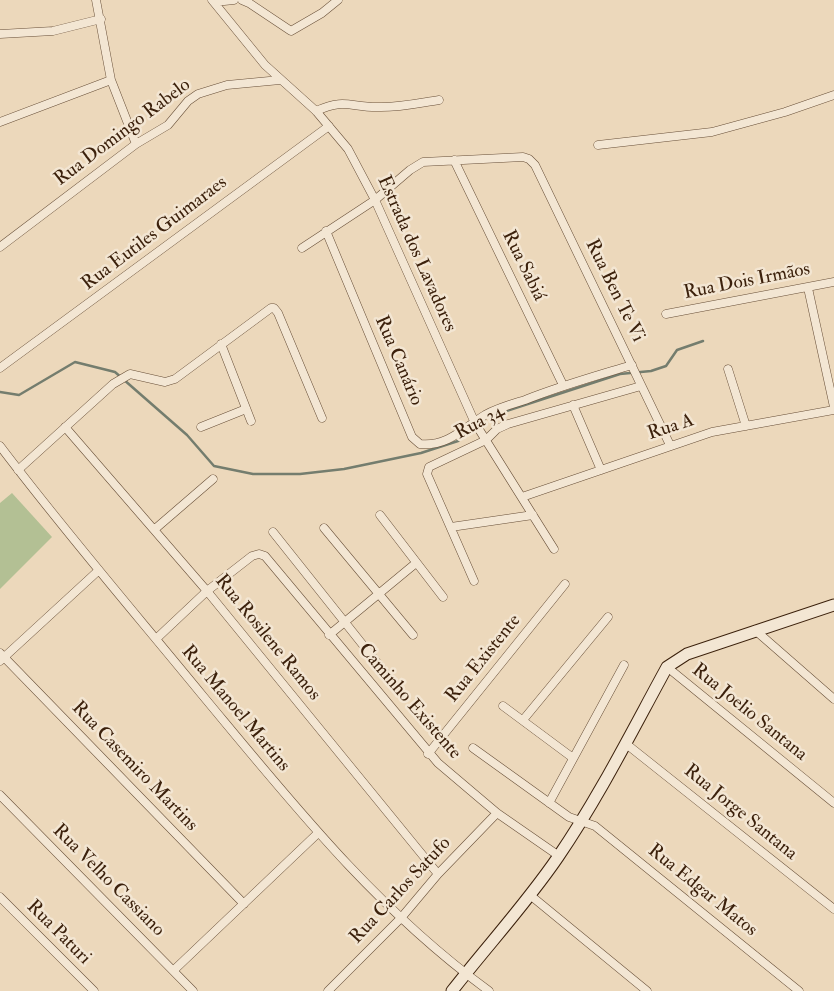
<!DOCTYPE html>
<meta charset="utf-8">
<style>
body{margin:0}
canvas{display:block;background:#ecd8bb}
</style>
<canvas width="834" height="991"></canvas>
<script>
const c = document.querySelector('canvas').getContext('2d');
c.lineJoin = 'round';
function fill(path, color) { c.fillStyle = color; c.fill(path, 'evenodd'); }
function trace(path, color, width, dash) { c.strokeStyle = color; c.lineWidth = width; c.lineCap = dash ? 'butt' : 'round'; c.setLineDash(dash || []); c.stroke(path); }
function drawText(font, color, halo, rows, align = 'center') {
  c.font = font + ' "IM FELL Double Pica",serif'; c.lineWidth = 5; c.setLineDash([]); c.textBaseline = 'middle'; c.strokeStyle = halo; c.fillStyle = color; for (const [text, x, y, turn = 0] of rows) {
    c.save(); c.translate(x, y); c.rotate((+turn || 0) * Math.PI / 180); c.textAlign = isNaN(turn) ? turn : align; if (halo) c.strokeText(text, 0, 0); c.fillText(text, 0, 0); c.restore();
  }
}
const green = new Path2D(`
 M12 493 52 537 0 589V503Z`);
const stream = new Path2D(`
 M0 392 19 395 75 362 115 372 187 435 214 466 253 474H300L344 469 421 453 458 441 484 420
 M491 416 620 374 651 371 666 366 677 350 703 341`);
const street = new Path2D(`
 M96 0 111 80 136 144
 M212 0 265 65 316 111 348 149 375 200 475 423 554 549
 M242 0 249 3 291 31 322 13 338 0
 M214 2 234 0
 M0 34 53 31 101 19
 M316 111C345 98 349 107 377 107 397 108 419 103 439 100
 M0 122 111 80
 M598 145 712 132 785 112 834 95
 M454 160 563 385
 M326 231 412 437 420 444C447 447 464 428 485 415 497 408 512 404 525 400 560 386 596 376 632 365
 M0 247 136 144 168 125 188 101 198 94 227 85 280 80
 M302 248 375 200 410 170 423 162 523 157 529 159 535 165 670 445
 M808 288 834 407
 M666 314 834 282
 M221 344 251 421
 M0 368 329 126
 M728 369 746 426
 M573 405 601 470
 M65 427 207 591 438 874
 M201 427 246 409
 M0 446C65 532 135 613 203 696 292 803 375 908 489 991
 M18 470 113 384 130 374 165 382 175 379 271 308H274L278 313 322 418
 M522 497 712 432 834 410
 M380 515 443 597
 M451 527 533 515
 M324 528 413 635
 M155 529 213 479
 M273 532 394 684
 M474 581 427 474 429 467 486 440 497 429 508 424 641 386
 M755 630 834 699
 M329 635 416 563
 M156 639 207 591 252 556 259 554 265 556 438 763 497 813 559 856
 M0 653 244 904
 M0 661 99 570
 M667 667 834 803
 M503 706 573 758
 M523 720 608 617
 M625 743 834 909
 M473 748 569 817 595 826 799 991
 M428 754 565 584
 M0 795 193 991
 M549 803 624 665
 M530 895 647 991
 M0 897 94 991
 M174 970 317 834
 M328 991 401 918 438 874 497 813`);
const secondary = new Path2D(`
 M452 991C487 946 526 904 558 857 599 797 632 731 667 667L687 654 834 605`);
const streetNames = [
 ["Rua Domingo Rabelo",123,133,-37],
 ["Rua Eutiles Guimaraes",155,234,-37],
 ["Estrada dos Lavadores",416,254,66],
 ["Rua Sabiá",523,266,64],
 ["Rua Dois Irmãos",747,282,-11],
 ["Rua Ben Te Vi",614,291,64],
 ["Rua Canário",398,361,67],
 ["Rua 34",480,423,-28],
 ["Rua A",671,428,-18],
 ["Rua Rosilene Ramos",267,638,51],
 ["Rua Existente",484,659,-51],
 ["Caminho Existente",409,702,49],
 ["Rua Manoel Martins",235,709,50],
 ["Rua Joelio Santana",749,713,39],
 ["Rua Casemiro Martins",134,767,46],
 ["Rua Jorge Santana",740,813,39],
 ["Rua Velho Cassiano",108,881,45],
 ["Rua Carlos Satufo",401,891,-47],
 ["Rua Edgar Matos",702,891,39],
 ["Rua Paturi",58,933,45]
];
fill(green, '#b3c094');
trace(stream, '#747d6e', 2.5);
trace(street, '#684f38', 9);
trace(secondary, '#3c210c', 13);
trace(street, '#f3e6d3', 8);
trace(secondary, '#f3e6d3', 11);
drawText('19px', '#3c210c', '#f3e6d3', streetNames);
</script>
